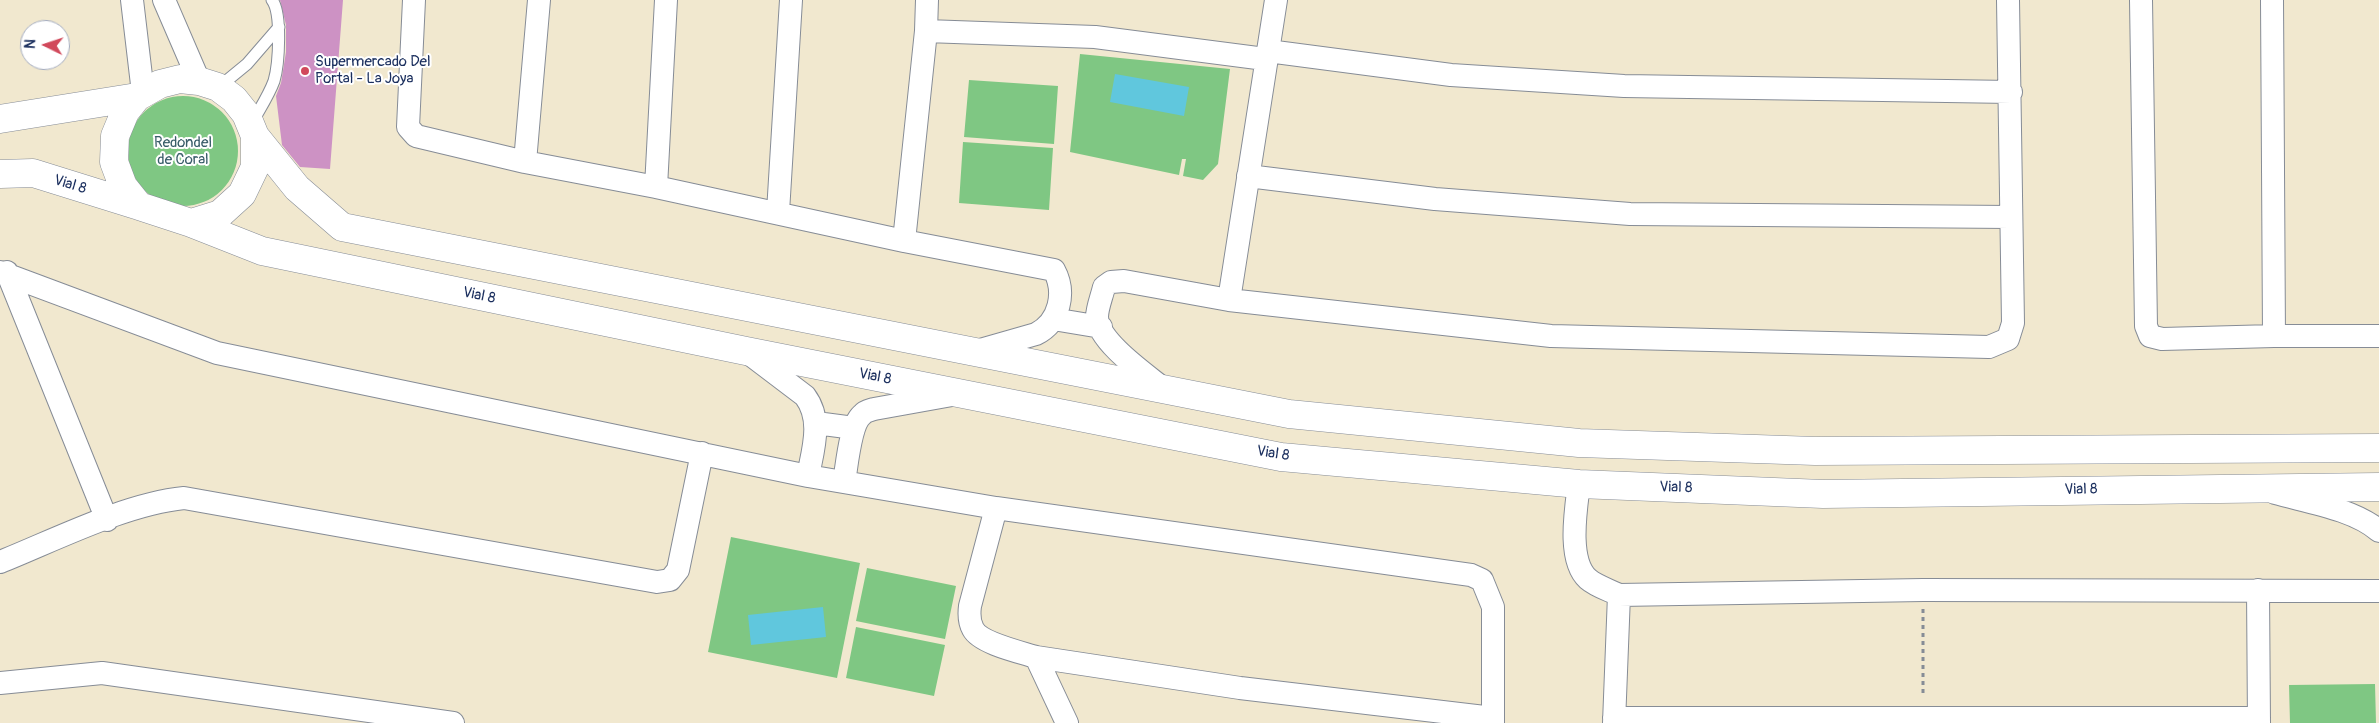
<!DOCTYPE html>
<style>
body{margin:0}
#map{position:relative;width:2379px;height:723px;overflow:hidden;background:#f1e8cf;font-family:Pangolin,sans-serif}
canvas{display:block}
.north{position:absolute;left:20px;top:20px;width:50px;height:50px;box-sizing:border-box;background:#fff;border:1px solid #a4acbf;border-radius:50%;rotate:274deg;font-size:14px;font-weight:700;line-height:20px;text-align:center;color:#1b2f5e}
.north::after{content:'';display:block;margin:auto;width:18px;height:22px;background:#d1495b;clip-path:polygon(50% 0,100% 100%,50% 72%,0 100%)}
</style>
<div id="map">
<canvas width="2379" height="723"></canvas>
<div class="north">N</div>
</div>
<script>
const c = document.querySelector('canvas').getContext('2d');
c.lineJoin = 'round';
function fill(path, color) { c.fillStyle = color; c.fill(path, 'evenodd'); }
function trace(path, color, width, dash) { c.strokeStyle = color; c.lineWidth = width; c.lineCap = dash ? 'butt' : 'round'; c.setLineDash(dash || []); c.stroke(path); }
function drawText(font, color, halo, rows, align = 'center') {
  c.font = font + ' Pangolin,sans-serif'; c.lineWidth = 4; c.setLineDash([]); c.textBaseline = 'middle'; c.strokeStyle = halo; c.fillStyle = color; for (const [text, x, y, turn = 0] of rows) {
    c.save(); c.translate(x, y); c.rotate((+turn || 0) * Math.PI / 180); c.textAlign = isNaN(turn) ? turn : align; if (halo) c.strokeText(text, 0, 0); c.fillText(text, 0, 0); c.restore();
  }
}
const green = new Path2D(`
 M1080 54 1230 69 1218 164 1203 180 1183 176 1186 159H1182L1179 175 1070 152Z
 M969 80 1058 86 1054 144 964 137Z
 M128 151a55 55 0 1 1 110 0a55 55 0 1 1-110 0Z
 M963 142 1053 148 1049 210 959 203Z
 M731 537 860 563 837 678 708 652Z
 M867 568 956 586 945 639 856 621Z
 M856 627 945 645 934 696 846 678Z
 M2375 684 2376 723H2290L2289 685Z`);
const water = new Path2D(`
 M1115 74 1189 87 1184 116 1110 102Z
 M823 607 826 637 751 645 748 615Z`);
const building = new Path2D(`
 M280 0H343L330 169 300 167 282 145 276 96 281 83 286 52V25Z`);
const path = new Path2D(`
 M1923 609V697`);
const lane = new Path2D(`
 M219 87 247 64 279 27
 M252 123C259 110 269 95 274 81 279 64 282 13 272 0`);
const street = new Path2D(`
 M132 0 143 93
 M164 0 199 81
 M414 0 408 127 416 136 525 162 656 187 904 241 1054 270C1066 292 1060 322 1036 334L973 352
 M2141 0 2146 326 2150 336 2162 339 2274 336H2379
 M2272 0 2274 336
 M926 31 1095 37 1265 59
 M1268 51 1451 75 1624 86 2011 92
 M525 162 539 0
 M1248 176 1435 199 1630 214 2011 217
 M656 187 666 0
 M778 212 791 0
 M904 241 926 31 927 0
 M0 272 217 353 808 476 996 508 1471 575 1482 580 1493 607V723
 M7 272 107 520
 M1229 300 1276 0
 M1053 319 1101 327
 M747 352 805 396C823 420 813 449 808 476
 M1165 390C1147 375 1098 342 1097 317 1097 308 1102 296 1104 287L1111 282 1124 281 1229 300 1551 336 1989 347 2008 339 2013 323 2008 0
 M816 423 854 428
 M844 482C847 466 850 423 863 414 865 411 871 410 874 409L952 395
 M1579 484C1576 509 1567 560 1588 579 1596 586 1609 590 1619 595L1923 590 2379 591
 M2275 493C2307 502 2354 509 2379 531
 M996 508 970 606C969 614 969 622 973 629 980 643 1020 652 1036 657L1067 723
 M0 562C55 540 125 504 184 498L657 582 670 580 678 570 702 453
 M2258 590 2259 723
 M1036 657 1240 688 1493 718
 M0 683 102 673 453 723
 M1614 718H2259
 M1614 723 1619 595`);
const primary = new Path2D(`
 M0 119 137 97
 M255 136V167L242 194 220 214 191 223 139 206 123 186 114 162 115 136 125 112 137 97 160 84 180 79 199 81 218 87 234 99 246 114 255 136 297 188 342 227 1289 414 1579 443 1815 451 2379 448
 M0 174 33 173 139 206
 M191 223 262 251 746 351 1281 457 1579 484 1823 494 2379 487`);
const markers = [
 [305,71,5,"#d1495b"]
];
const poiNames = [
 ["Supermercado Del",315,62],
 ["Portal - La Joya",315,79]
];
const parkNames = [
 ["Redondel",183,143],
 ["de Coral",183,160]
];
const streetNames = [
 ["Vial 8",70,185,17],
 ["Vial 8",479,296,12],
 ["Vial 8",875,377,11],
 ["Vial 8",1273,454,9],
 ["Vial 8",1676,488,2],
 ["Vial 8",2081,490,-1]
];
fill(green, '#7fc783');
fill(water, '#60c7dd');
fill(building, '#cd92c4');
trace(lane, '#868c96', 13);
trace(street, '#868c96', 24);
trace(primary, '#868c96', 29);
trace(path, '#868c96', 3, [4, 4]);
trace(lane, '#fff', 11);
trace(street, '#fff', 22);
trace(primary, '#fff', 28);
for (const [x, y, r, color] of markers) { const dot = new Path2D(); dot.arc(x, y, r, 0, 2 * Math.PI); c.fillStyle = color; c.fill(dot); trace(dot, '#fff', 2); }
drawText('15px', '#1b2f5e', '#fff', poiNames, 'left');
drawText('15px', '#395d69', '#fff', parkNames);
drawText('15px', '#1b2f5e', '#fff', streetNames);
</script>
